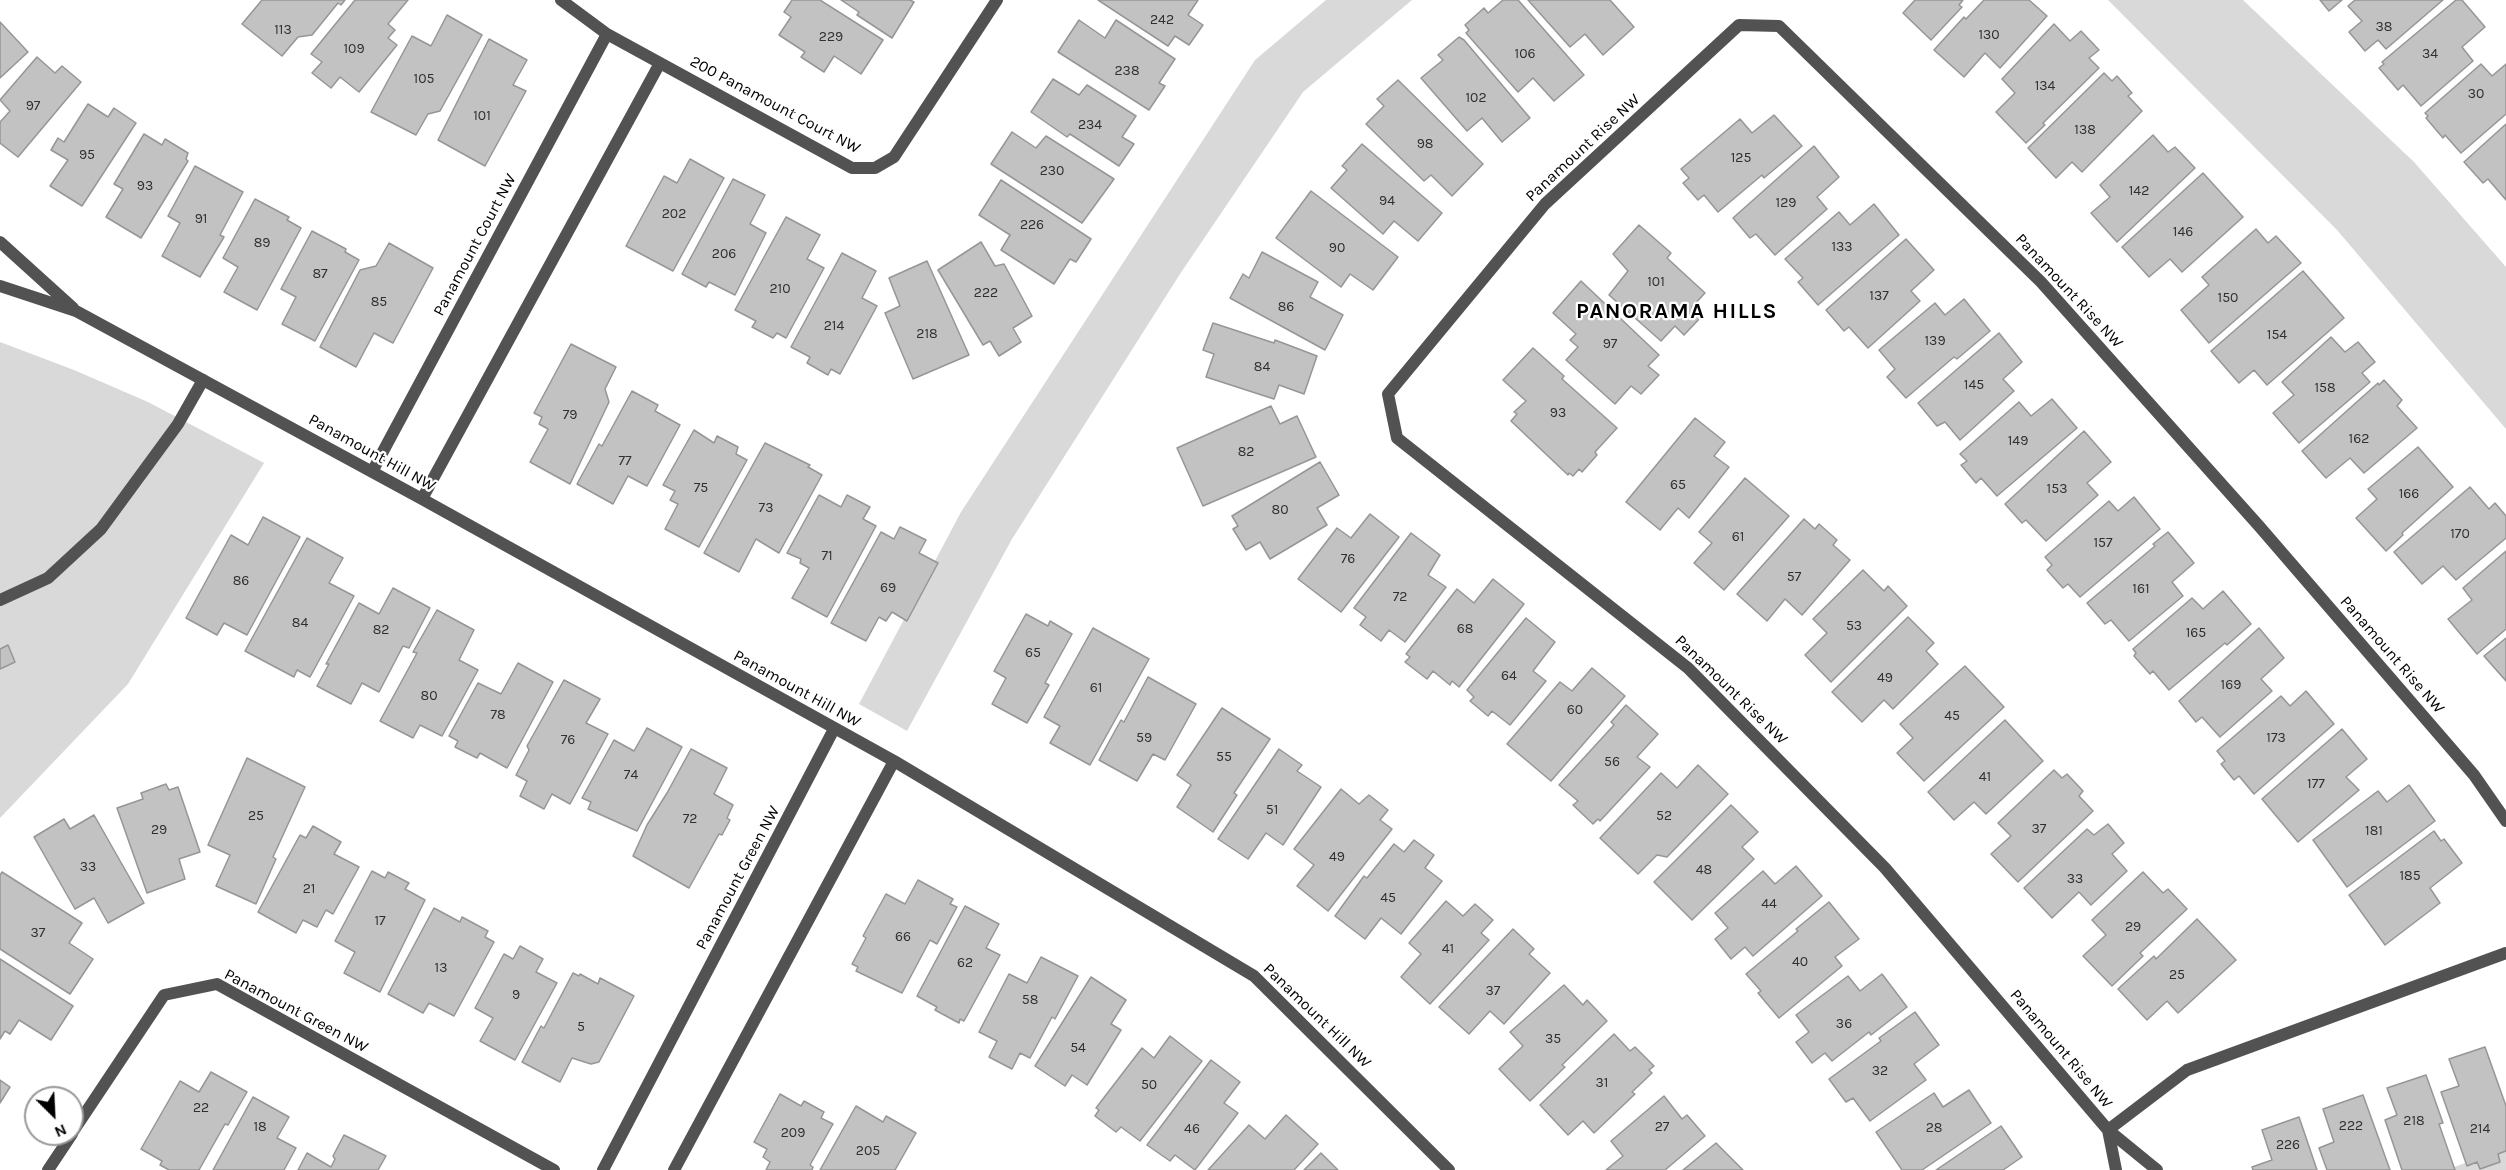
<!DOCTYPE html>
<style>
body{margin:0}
#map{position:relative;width:2506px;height:1170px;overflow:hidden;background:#fff;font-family:Karla,sans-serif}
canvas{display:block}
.north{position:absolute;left:24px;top:1086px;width:60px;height:60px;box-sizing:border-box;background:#fff;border:2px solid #999;border-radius:50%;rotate:156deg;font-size:16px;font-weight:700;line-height:24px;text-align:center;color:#000}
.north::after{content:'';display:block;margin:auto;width:21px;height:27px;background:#000;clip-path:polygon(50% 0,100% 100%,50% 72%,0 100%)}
</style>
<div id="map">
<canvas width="2506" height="1170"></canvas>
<div class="north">N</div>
</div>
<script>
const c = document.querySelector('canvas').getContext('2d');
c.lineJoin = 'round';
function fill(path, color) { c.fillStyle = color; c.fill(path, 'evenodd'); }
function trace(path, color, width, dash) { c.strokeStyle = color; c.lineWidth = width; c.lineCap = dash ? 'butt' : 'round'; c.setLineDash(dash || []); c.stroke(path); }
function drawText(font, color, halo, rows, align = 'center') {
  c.font = font + ' Karla,sans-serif'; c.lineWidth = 4.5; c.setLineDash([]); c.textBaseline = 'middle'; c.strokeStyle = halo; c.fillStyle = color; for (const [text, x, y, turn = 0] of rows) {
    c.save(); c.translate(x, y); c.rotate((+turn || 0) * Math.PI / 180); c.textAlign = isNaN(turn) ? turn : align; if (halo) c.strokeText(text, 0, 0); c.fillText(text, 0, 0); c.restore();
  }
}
const green = new Path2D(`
 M1326 0H1412L1303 92 1180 274 1012 539 907 731 859 704 961 512 1255 60Z
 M2108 0H2243L2414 162 2506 267V429L2337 230Z
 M0 342 74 370 148 402 264 463 128 684 0 818Z
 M2506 1148V1170H2446Z`);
const building = new Path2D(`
 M262 0H345L341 5 338 3 312 35 298 37 282 56 242 24Z
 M355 0H408L388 24 395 30 388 38 397 45 359 92 340 77 331 88 312 73 322 62 311 54Z
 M792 0H820L883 40 861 74 834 56 824 72 801 57 805 52 779 35 791 17 784 12Z
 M841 0H910L914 2 892 38 857 15 859 12Z
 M1098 0H1198L1188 15 1203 25 1189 45 1175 36 1168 46Z
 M1503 0H1518L1584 75 1554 101 1533 78 1518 92 1466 33 1469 30 1465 25 1484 8 1488 13Z
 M1528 0H1610L1634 27 1603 55 1585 34 1570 47Z
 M1915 0H1963L1959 5 1962 7 1931 40 1903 13Z
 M1984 0H2029L2047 16 2000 68 1985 53 1964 77 1934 50 1964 17 1966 19Z
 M2320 0H2342L2329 11Z
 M2355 0H2443L2386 49 2378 40 2365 51 2349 32 2362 21 2348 6Z
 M2456 0H2462L2485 27 2462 47 2473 61 2421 106 2403 85 2398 90 2379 68 2384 64 2382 62Z
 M447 15 482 35 440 111 428 114 416 135 371 112 412 36 431 46Z
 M1079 20 1105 38 1116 20 1175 59 1159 83 1165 86 1149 110 1058 52Z
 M0 22 28 52 0 78Z
 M2054 24 2070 41 2081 31 2099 50 2089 58 2099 68 2043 123 2045 125 2026 143 1996 112 2015 93 2002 79Z
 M1459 37 1464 40 1530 118 1502 142 1482 118 1467 131 1421 78 1443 60 1438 55Z
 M489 39 527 60 513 85 526 91 485 166 438 140Z
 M37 57 55 73 62 66 81 82 18 157 0 143V122L10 111 0 100Z
 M2481 64 2492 76 2506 64V114L2461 153 2445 135 2443 138 2426 118 2428 116 2425 113Z
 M2104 73 2112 81 2117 76 2132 93 2128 96 2142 111 2082 172 2072 162 2056 178 2028 148Z
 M1053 79 1079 95 1087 85 1136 116 1122 137 1134 144 1119 166 1070 134 1067 137 1031 112Z
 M1398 80 1483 164 1452 196 1431 175 1424 181 1366 124 1384 106 1377 99Z
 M88 104 108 117 114 108 136 123 82 206 50 186 68 160 51 150 58 138 64 142Z
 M1774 115 1802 146 1764 178 1762 175 1718 212 1704 195 1698 200 1683 183 1689 178 1681 169 1740 119 1752 133Z
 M2506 124V200L2488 179 2483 183 2464 162Z
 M1012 132 1036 148 1046 136 1114 179 1082 223 991 164Z
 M144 134 162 145 165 139 188 153 186 159 188 161 141 238 106 217 123 189 114 184Z
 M2153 135 2168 152 2175 147 2195 168 2117 242 2091 213 2110 197 2100 185Z
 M1362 144 1442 213 1418 241 1394 221 1383 234 1331 188 1347 170 1342 166Z
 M1814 146 1839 177 1817 197 1827 209 1775 255 1756 234 1750 238 1733 218Z
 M690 159 724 178 673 271 626 246 664 176 677 183Z
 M195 166 243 192 220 235 224 237 200 277 162 256 180 223 168 216Z
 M2203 173 2243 217 2182 272 2170 259 2149 277 2122 247Z
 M733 179 765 195 750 224 766 233 735 295 709 282 706 287 682 274Z
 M1001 180 1091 239 1076 262 1070 259 1054 284 1001 250 1010 235 979 215Z
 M1311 191 1398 257 1373 290 1350 274 1341 287 1276 238Z
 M255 199 289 217 287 220 301 228 257 310 224 292 238 267 223 258Z
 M1874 204 1899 235 1818 305 1798 282 1803 278 1785 259 1839 212 1850 225Z
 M786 217 820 235 807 259 824 268 786 338 777 333 773 338 752 327 756 321 735 310Z
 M1639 225 1671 253 1667 258 1705 293 1692 307 1702 316 1684 335 1675 326 1661 341 1609 295 1628 271 1613 254Z
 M2256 229 2268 243 2276 236 2301 263 2209 343 2181 310 2209 285 2202 277Z
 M312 231 346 249 345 252 359 260 315 341 282 324 296 297 281 289Z
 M1906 239 1934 270 1911 291 1920 301 1868 348 1849 327 1844 331 1826 310Z
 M981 242 995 266 1004 264 1032 316 1013 328 1021 342 999 356 990 341 983 345 938 270Z
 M389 243 433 268 393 343 374 333 356 367 320 347 360 270 376 266Z
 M1262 252 1318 282 1310 297 1343 315 1325 350 1230 298 1243 274 1249 278Z
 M842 253 876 271 862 298 877 306 840 374 831 369 828 375 807 363 810 357 791 347Z
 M927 261 969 355 913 379 885 313 900 306 889 278Z
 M2303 271 2344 318 2267 385 2254 370 2239 383 2211 351Z
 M1581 281 1659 355 1648 366 1659 375 1641 394 1631 386 1615 404 1566 360 1578 347 1570 340 1576 334 1553 313Z
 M1964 299 1990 331 1957 359 1954 357 1906 398 1887 377 1895 369 1879 350 1935 303 1945 315Z
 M1213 323 1274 343 1275 340 1317 356 1304 394 1279 385 1274 399 1206 377 1214 354 1203 350Z
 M1999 333 2022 362 2003 379 2014 391 1960 440 1945 422 1937 426 1918 403Z
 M2331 337 2345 352 2358 342 2375 362 2362 373 2370 382 2299 443 2273 413 2294 395 2282 382Z
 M571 344 616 367 605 389 609 402 570 484 530 462 548 429 539 424 542 417 534 413Z
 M1533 348 1564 376 1562 379 1617 428 1595 452 1597 455 1582 472 1579 469 1573 476 1569 473 1568 475 1511 421 1517 414 1514 412 1526 401 1503 380Z
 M2384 380 2402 400 2397 406 2417 428 2364 473 2350 458 2326 478 2302 451 2378 383 2379 385Z
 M632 391 658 405 655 411 680 425 647 486 628 476 613 504 577 484 599 444 602 446Z
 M2052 399 2077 428 1997 496 1981 478 1976 483 1961 465 1967 461 1960 454 2019 402 2031 416Z
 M1271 406 1280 424 1297 416 1316 457 1203 506 1177 448Z
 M1695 418 1725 442 1714 456 1729 467 1689 518 1678 508 1660 530 1626 502Z
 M694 430 714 443 717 436 738 447 736 454 747 460 699 547 665 529 678 504 670 500 675 491 663 485Z
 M2084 431 2111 462 2087 483 2098 495 2046 541 2026 520 2022 523 2005 504Z
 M765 443 810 465 808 467 822 475 779 553 756 539 739 572 704 553Z
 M2418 447 2453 487 2402 533 2403 535 2386 551 2356 518 2377 499 2368 489Z
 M1320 462 1339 495 1317 508 1327 525 1270 559 1260 542 1246 550 1233 529 1238 526 1232 516Z
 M1745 478 1789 516 1724 590 1694 563 1712 543 1699 532Z
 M2470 487 2489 509 2495 503 2506 516V538L2456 580 2443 566 2422 584 2394 552Z
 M819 495 841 507 847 495 870 507 863 519 876 526 827 617 792 598 809 568 800 563 801 559 787 553Z
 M2134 497 2160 529 2080 597 2068 584 2063 588 2047 570 2052 565 2045 557 2109 501 2118 511Z
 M1370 514 1399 537 1341 612 1298 579 1337 528 1351 538Z
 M263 517 300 537 247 635 224 623 217 635 186 618 231 535 248 545Z
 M1804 519 1815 529 1819 524 1837 540 1833 545 1850 560 1802 615 1785 599 1767 621 1737 594Z
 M900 527 926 540 919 553 938 563 907 621 892 612 886 621 879 617 866 641 831 623 881 532 894 539Z
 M2168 532 2194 563 2172 582 2183 596 2129 641 2111 620 2105 624 2087 603 2155 546 2153 544Z
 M1411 533 1440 555 1428 575 1446 587 1405 642 1389 630 1381 641 1360 625 1366 617 1354 608Z
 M307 538 343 558 329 583 354 596 310 677 297 670 294 677 245 651Z
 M2506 551V629L2477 654 2448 619 2472 600 2463 588Z
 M1863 570 1884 591 1888 586 1907 606 1831 682 1805 655 1827 633 1813 619Z
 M1493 579 1524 604 1459 687 1452 681 1450 685 1433 671 1427 679 1405 662 1410 657 1406 654 1457 589 1474 603Z
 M393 588 430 608 409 648 403 646 379 692 362 683 351 704 317 686 329 664H326L359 603 379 614Z
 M2223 591 2251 624 2227 645 2225 643 2169 690 2153 671 2150 674 2134 656 2136 653 2133 649 2192 598 2203 609Z
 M437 610 474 630 459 660 478 670 442 736 420 725 413 738 380 721 417 653 413 652Z
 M1026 614 1048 626 1050 621 1072 634 1045 683 1049 685 1027 723 992 704 1006 678 994 671Z
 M1908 617 1934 643 1926 651 1938 664 1893 709 1884 700 1862 722 1832 692Z
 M1526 618 1555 642 1533 671 1546 681 1510 725 1492 711 1488 716 1470 701 1474 697 1467 690Z
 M1093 628 1149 659 1090 765 1050 743 1060 726 1044 717Z
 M2259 628 2284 658 2261 679 2272 691 2220 737 2202 717 2196 722 2179 701Z
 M2506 638V681L2484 656Z
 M8 645 15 662 0 669V649Z
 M518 663 553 682 507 768 480 753 477 758 455 747 458 741 449 736 478 683 501 694Z
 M1965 666 2004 707 1924 781 1897 753 1913 738 1900 724Z
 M1592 668 1625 696 1551 781 1507 744 1560 682 1572 691Z
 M1148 677 1196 704 1165 760 1153 754 1137 781 1099 760 1121 720 1124 722Z
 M564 680 600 699 586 723 608 734 570 804 552 794 544 809 520 796 527 781 516 775 529 750 527 746Z
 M2306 691 2334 724 2254 794 2239 776 2234 780 2221 764 2225 761 2217 751 2281 696 2290 706Z
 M1626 705 1658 734 1637 757 1650 767 1600 821 1598 819 1593 824 1573 805 1578 801 1559 785 1614 725 1611 722Z
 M1222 708 1270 739 1234 793 1237 795 1213 832 1177 807 1191 785 1177 775Z
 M2005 720 2043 761 1986 814 1974 802 1954 820 1928 792Z
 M647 728 682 747 637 831 588 809 591 802 582 798 614 740 634 751Z
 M2342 729 2367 759 2346 777 2359 790 2298 842 2262 799Z
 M691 749 727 768 714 794 733 805 727 818 730 820 722 835 719 834 689 888 633 856 647 825 667 793Z
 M1279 749 1302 765 1297 771 1321 787 1283 845 1266 833 1248 859 1218 839Z
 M247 758 305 787 273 857 276 859 256 904 216 886 230 855 208 845Z
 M1698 765 1728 794 1667 857 1657 855 1638 874 1600 838 1661 773 1677 788Z
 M2054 770 2062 778 2067 774 2083 791 2079 796 2093 811 2018 882 1991 854 2011 836 1998 823Z
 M166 784 169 790 178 787 200 852 179 859 185 879 147 893 117 808 143 799 141 793Z
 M2409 785 2435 821 2347 887 2313 840 2378 791 2387 802Z
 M1341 789 1359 804 1369 795 1388 810 1380 820 1392 829 1328 911 1297 886 1314 865 1294 849Z
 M1731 805 1758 832 1742 847 1754 859 1692 920 1654 882Z
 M94 815 144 903 108 923 94 898 75 909 34 837 64 819 70 829Z
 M2108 824 2124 843 2112 854 2127 871 2091 905 2079 892 2052 918 2024 888 2087 829 2094 835Z
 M313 826 341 842 334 854 359 867 333 914 326 910 317 927 303 920 296 933 258 912 300 835 306 838Z
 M2434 831 2441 841 2444 839 2462 863 2430 888 2440 903 2385 945 2349 895Z
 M1414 840 1434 855 1425 868 1442 881 1401 934 1381 918 1365 939 1335 916 1364 876 1367 878 1394 844 1404 852Z
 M1796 866 1822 896 1753 956 1745 947 1731 959 1715 939 1728 928 1715 913 1763 871 1775 884Z
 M372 871 385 878 388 872 409 883 405 889 425 900 380 992 344 973 355 952 335 941Z
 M2 872 82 923 69 943 93 959 70 994 0 949V875Z
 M2143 872 2163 893 2168 889 2187 909 2140 953 2143 956 2112 986 2083 956 2106 935 2092 920Z
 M918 880 953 899 950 904 957 907 937 944 930 940 902 993 856 971 858 967 852 964 866 938 863 936 886 894 905 904Z
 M1446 901 1463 916 1475 904 1493 920 1481 933 1489 940 1430 1004 1401 977 1421 954 1409 943Z
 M1829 902 1859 939 1835 957 1842 966 1779 1018 1758 993 1761 991 1746 974 1798 931 1796 929Z
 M965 906 999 924 986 948 1000 955 964 1021 960 1019 959 1023 935 1010 937 1007 917 996Z
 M434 908 460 922 462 917 488 931 485 937 494 942 454 1016 429 1003 423 1013 388 994Z
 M2197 919 2236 960 2178 1013 2167 1001 2147 1020 2118 989 2154 956 2156 959Z
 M1513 929 1534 949 1529 954 1550 973 1504 1024 1490 1011 1469 1034 1439 1007Z
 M520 946 543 959 536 972 557 983 515 1060 480 1041 493 1018 475 1008 504 954 513 959Z
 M1041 957 1078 976 1055 1019 1052 1017 1030 1058 1020 1053 1012 1069 989 1057 997 1041 979 1032 1009 974 1027 983Z
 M0 959 73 1006 51 1040 19 1020 10 1034 5 1031 0 1039Z
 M573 973 579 976 580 974 598 984 600 978 634 996 599 1062 591 1064 572 1058 560 1082 522 1062 541 1026 544 1028Z
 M1882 974 1907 1007 1871 1035 1869 1032 1832 1061 1825 1053 1812 1063 1796 1042 1809 1032 1796 1015 1848 976 1860 991Z
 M1091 977 1126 1000 1111 1024 1121 1030 1087 1085 1072 1075 1065 1086 1035 1066Z
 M1564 985 1583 1005 1587 1000 1607 1021 1562 1065 1565 1067 1530 1101 1499 1069 1523 1046 1510 1032Z
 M1915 1012 1939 1045 1914 1064 1926 1080 1870 1121 1853 1098 1846 1102 1829 1079 1881 1041 1879 1038Z
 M1614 1034 1630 1051 1635 1047 1654 1066 1649 1070 1652 1073 1632 1092 1635 1094 1594 1133 1583 1121 1568 1135 1540 1105Z
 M1170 1036 1202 1061 1140 1141 1121 1127 1116 1132 1095 1116 1099 1110 1096 1108 1142 1048 1154 1058Z
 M2485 1047 2506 1106V1151L2498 1154 2500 1162 2480 1169 2477 1162 2467 1166 2441 1092 2459 1086 2449 1059Z
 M1211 1060 1240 1082 1224 1103 1238 1113 1195 1170 1175 1155 1170 1161 1147 1145Z
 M211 1072 247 1092 228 1125 225 1124 199 1170H169L160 1165 162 1161 141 1149 180 1081 199 1092Z
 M2426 1075 2443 1123 2439 1124 2455 1170H2402L2385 1120 2397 1115 2387 1088Z
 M0 1080 10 1087 0 1103Z
 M1969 1090 1991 1123 1922 1170H1902L1876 1132 1934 1093 1943 1107Z
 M780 1094 801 1106 804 1101 824 1112 821 1118 833 1124 810 1165 813 1167 812 1170H766L770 1162 763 1157 767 1149 754 1142Z
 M2363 1095 2390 1170H2327L2319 1148 2334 1142 2323 1109Z
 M1664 1096 1682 1119 1687 1115 1705 1136 1665 1170H1606L1623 1156 1611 1141Z
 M253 1097 289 1117 277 1138 296 1148 284 1170H213Z
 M856 1106 883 1122 886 1116 916 1133 895 1170H820Z
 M1286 1115 1318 1144 1294 1170H1208L1249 1125 1265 1139Z
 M2299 1117 2317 1170H2253L2252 1167 2272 1160 2262 1130Z
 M2001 1126 2022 1157 2003 1170H1936Z
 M344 1135 386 1156 378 1170H298L307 1153 331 1167 335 1159 333 1156Z
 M1716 1143 1743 1170H1683Z
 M1321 1153 1338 1170H1304Z`);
const service = new Path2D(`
 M0 600 48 578 101 529 178 424 203 380`);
const minor = new Path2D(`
 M561 0 607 34 852 168H875L894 157 997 0
 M0 242 73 308
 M0 286 76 311 422 499 894 761 1254 976 1449 1170
 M372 472 607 34
 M422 499 660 63
 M2108 1130 2187 1070 2506 953
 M2108 1130 2116 1170
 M72 1133 164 995 217 984 554 1170
 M48 1170 72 1134
 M603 1170 834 729
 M674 1170 894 761
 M2157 1170 2108 1130 1885 868 1688 668 1397 438 1388 394 1545 204 1739 25 1779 26 2041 282 2259 526 2474 775 2506 821`);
const numberNames = [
 ["242",1162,20],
 ["38",2384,27],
 ["113",283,30],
 ["130",1989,35],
 ["229",831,37],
 ["109",354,49],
 ["106",1525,54],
 ["34",2430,54],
 ["238",1127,71],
 ["105",424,79],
 ["134",2045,86],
 ["30",2476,94],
 ["102",1476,98],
 ["97",33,106],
 ["101",482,116],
 ["234",1090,125],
 ["138",2085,130],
 ["98",1425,144],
 ["95",87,155],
 ["125",1741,158],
 ["230",1052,171],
 ["93",145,186],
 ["142",2139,191],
 ["94",1387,201],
 ["129",1786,203],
 ["202",674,214],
 ["91",201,219],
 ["226",1032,225],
 ["146",2183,232],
 ["89",262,243],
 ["133",1842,247],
 ["90",1337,248],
 ["206",724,254],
 ["87",320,274],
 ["101",1656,282],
 ["210",780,289],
 ["222",986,293],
 ["137",1879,296],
 ["150",2228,298],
 ["85",379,302],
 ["86",1286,307],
 ["214",834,326],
 ["218",927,334],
 ["154",2277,335],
 ["139",1935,341],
 ["97",1610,344],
 ["84",1262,367],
 ["145",1974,385],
 ["158",2325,388],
 ["93",1558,413],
 ["79",570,415],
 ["162",2359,439],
 ["149",2018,441],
 ["82",1246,452],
 ["77",625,461],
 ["65",1678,485],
 ["75",701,488],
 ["153",2057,489],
 ["166",2409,494],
 ["73",766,508],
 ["80",1280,510],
 ["170",2460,534],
 ["61",1738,537],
 ["157",2103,543],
 ["71",827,556],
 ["76",1348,559],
 ["57",1794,577],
 ["86",241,581],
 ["69",888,588],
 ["161",2141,589],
 ["72",1400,597],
 ["84",300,623],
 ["53",1854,626],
 ["68",1465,629],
 ["82",381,630],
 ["165",2196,633],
 ["65",1033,653],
 ["64",1509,676],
 ["49",1885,678],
 ["169",2231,685],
 ["61",1096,688],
 ["80",429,696],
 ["60",1575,710],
 ["78",498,715],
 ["45",1952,716],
 ["59",1144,738],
 ["173",2276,738],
 ["76",568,740],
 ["55",1224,757],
 ["56",1612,762],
 ["74",631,775],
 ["41",1985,777],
 ["177",2316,784],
 ["51",1272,810],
 ["25",256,816],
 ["52",1664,816],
 ["72",690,819],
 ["37",2039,829],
 ["29",159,830],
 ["181",2374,831],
 ["49",1337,857],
 ["33",88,867],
 ["48",1704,870],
 ["185",2410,876],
 ["33",2075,879],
 ["21",309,889],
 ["45",1388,898],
 ["44",1769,904],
 ["17",380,921],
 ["29",2133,927],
 ["37",38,933],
 ["66",903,937],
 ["41",1448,949],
 ["40",1800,962],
 ["62",965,963],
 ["13",441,968],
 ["25",2177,975],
 ["37",1493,991],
 ["9",516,995],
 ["58",1030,1000],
 ["36",1844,1024],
 ["5",581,1027],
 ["35",1553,1039],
 ["54",1078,1048],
 ["32",1880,1071],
 ["31",1602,1083],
 ["50",1149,1085],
 ["22",201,1108],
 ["218",2414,1121],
 ["222",2351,1126],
 ["18",260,1127],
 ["27",1662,1127],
 ["28",1934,1128],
 ["46",1192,1129],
 ["214",2480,1129],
 ["209",793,1133],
 ["226",2288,1145],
 ["205",868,1151]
];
const streetNames = [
 ["200 Panamount Court NW",775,105,28],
 ["Panamount Rise NW",1583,148,-43],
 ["Panamount Court NW",475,245,-62],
 ["Panamount Rise NW",2069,291,47],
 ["Panamount Hill NW",372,453,29],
 ["Panamount Rise NW",2392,655,49],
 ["Panamount Hill NW",797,689,29],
 ["Panamount Rise NW",1731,690,44],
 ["Panamount Green NW",738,878,-62],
 ["Panamount Green NW",296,1011,28],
 ["Panamount Hill NW",1317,1016,44],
 ["Panamount Rise NW",2061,1049,50]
];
const districtNames = [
 ["PANORAMA HILLS",1677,312]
];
fill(green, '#d9d9d9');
fill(building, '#c2c2c2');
trace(building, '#969696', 1.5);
trace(service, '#525252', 12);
trace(minor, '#525252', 12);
drawText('14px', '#303030', null, numberNames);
drawText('16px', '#000', '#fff', streetNames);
c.letterSpacing = '1.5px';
drawText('bold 22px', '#000', '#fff', districtNames);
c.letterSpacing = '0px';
</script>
